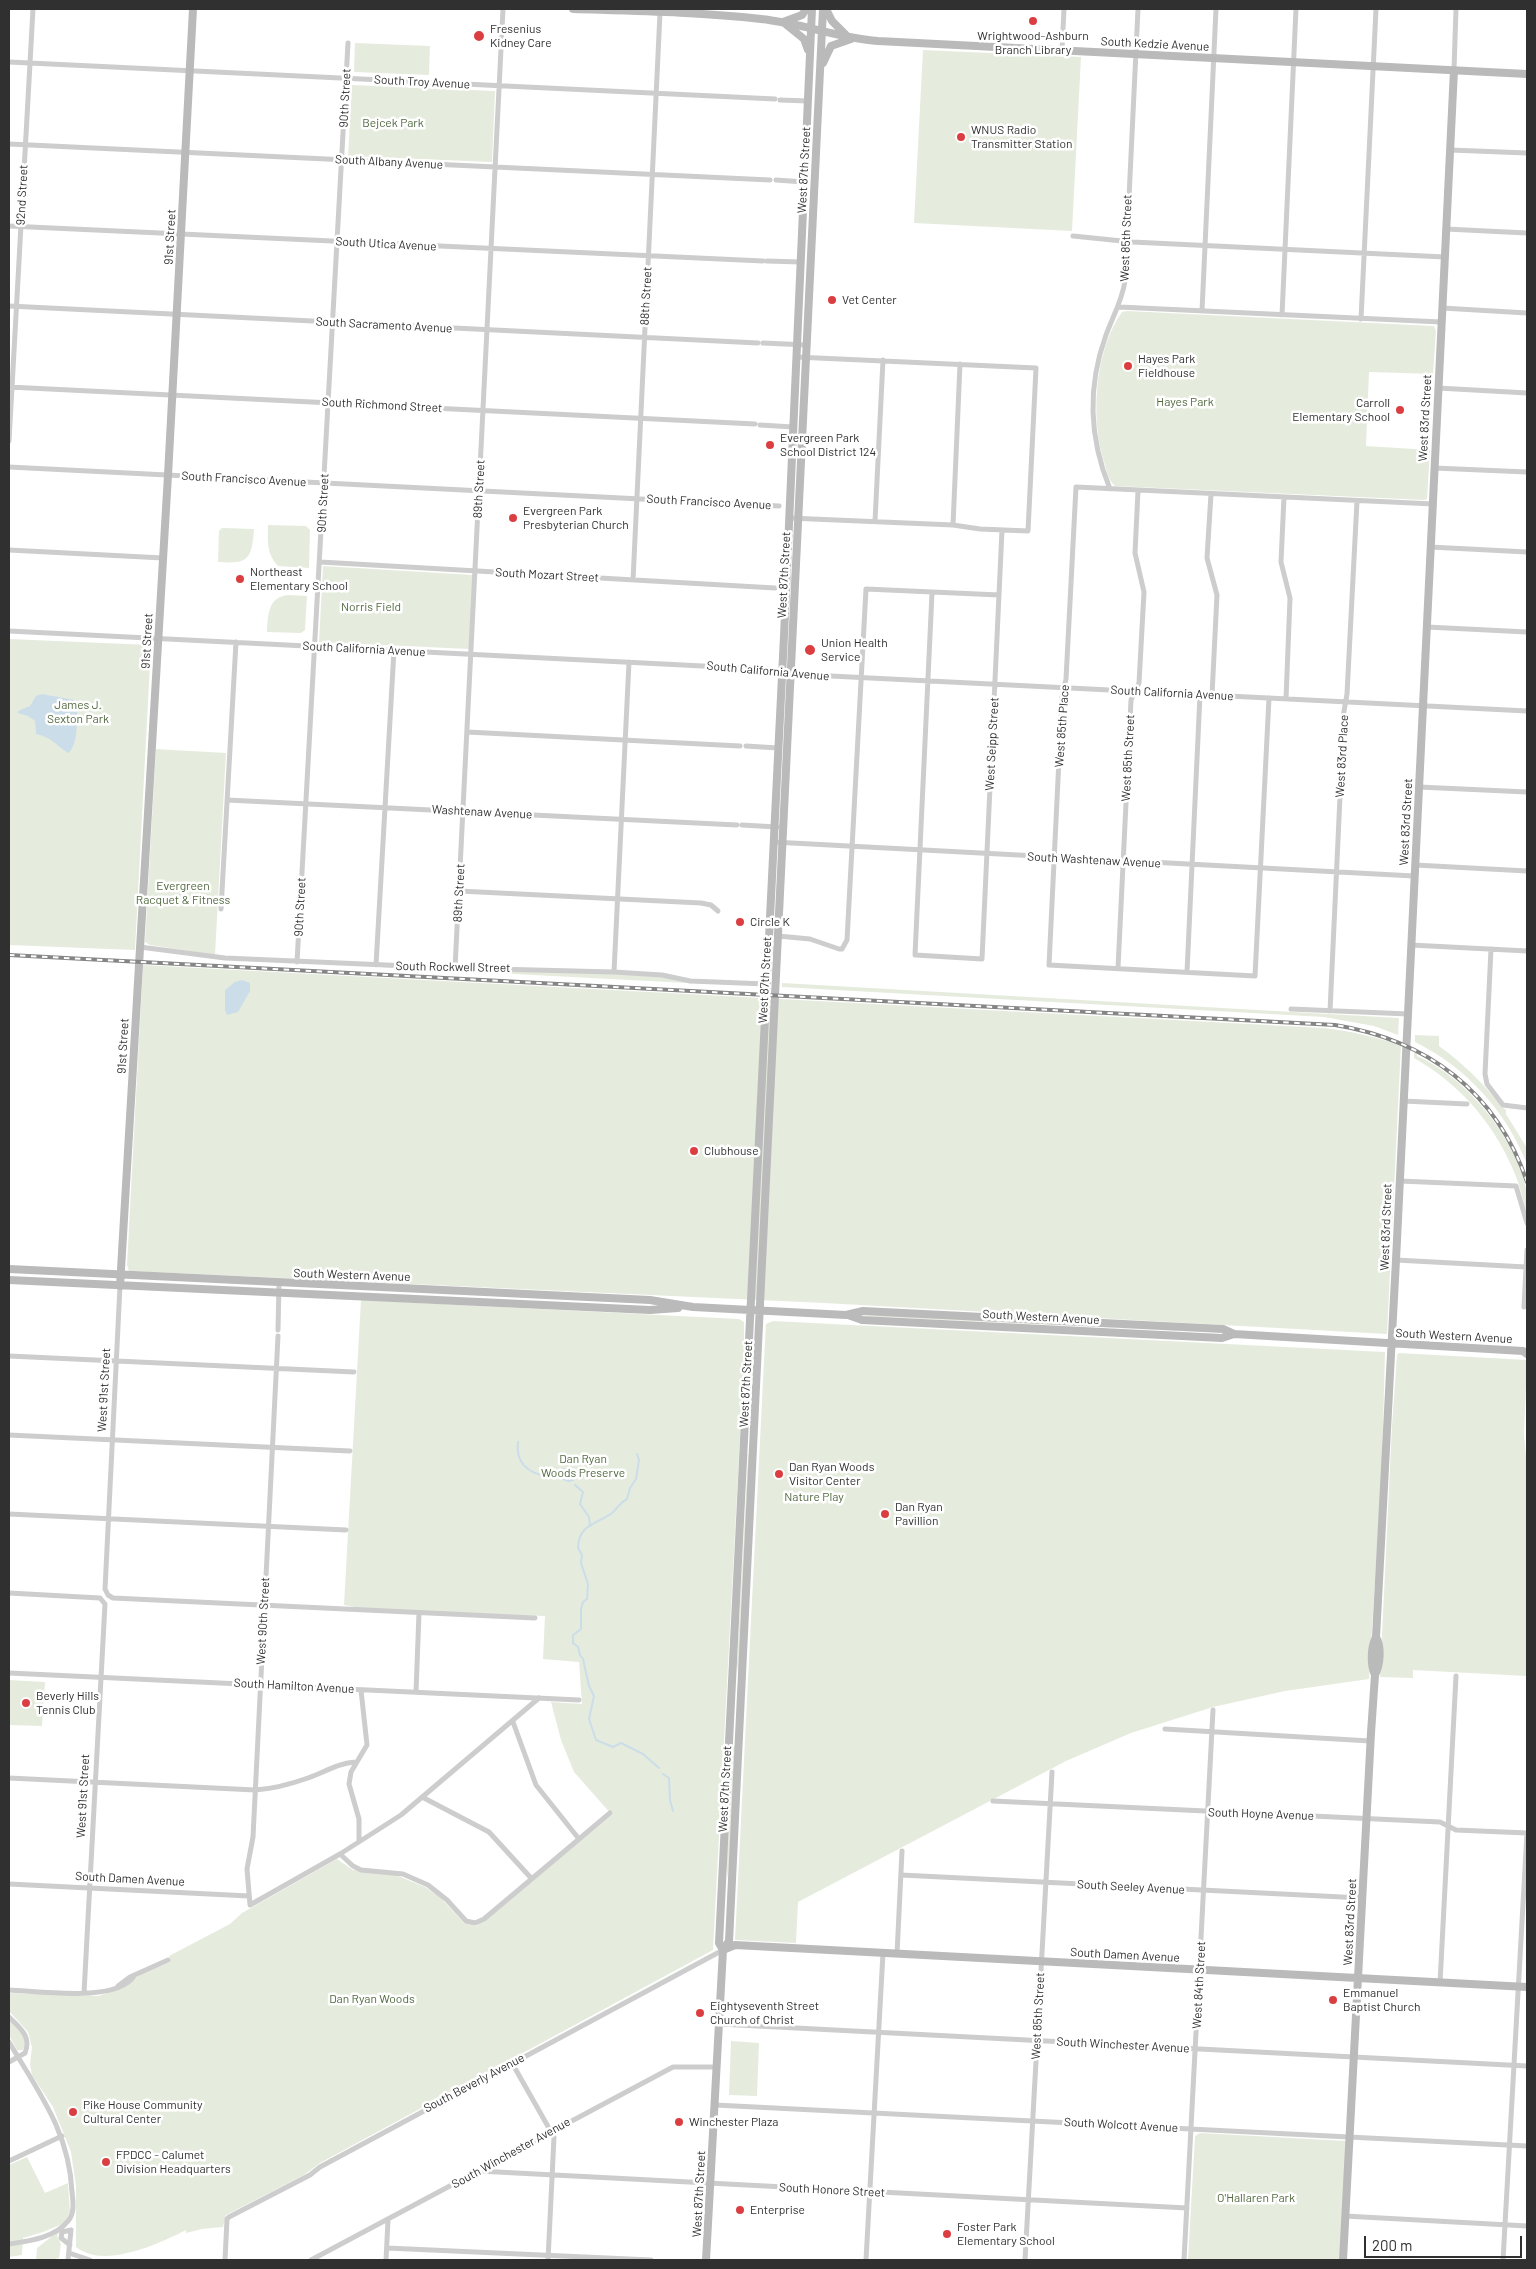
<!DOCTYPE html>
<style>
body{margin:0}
#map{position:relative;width:1536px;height:2269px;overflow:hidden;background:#fff;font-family:Barlow,sans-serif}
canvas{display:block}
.frame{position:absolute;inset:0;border:10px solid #303030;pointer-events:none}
.scale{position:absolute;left:1364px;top:2236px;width:158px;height:22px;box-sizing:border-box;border:2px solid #303030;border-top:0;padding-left:6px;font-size:15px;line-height:18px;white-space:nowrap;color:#303030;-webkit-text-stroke:4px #fff;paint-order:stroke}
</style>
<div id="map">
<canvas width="1536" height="2269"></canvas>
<div class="frame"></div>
<div class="scale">200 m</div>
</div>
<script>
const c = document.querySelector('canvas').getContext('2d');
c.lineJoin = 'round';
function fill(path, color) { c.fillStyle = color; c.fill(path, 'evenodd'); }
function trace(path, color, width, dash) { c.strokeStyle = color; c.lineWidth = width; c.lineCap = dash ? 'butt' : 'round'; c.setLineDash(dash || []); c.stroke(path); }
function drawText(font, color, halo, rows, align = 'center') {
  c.font = font + ' Barlow,sans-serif'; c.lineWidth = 5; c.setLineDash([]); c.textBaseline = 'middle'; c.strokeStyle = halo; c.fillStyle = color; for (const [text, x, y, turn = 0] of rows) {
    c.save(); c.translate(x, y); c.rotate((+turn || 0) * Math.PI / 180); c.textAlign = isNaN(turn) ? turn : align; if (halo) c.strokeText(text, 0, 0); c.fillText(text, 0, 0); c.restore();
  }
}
const green = new Path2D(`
 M355 43 430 46 429 75 354 72Z
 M923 50 1081 57 1072 231 914 223Z
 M352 85 495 91 492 162 348 156Z
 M1127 311 1434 326 1436 331 1433 374 1369 372 1366 446 1430 450 1427 499 1424 500 1115 486C1109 481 1107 473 1105 465 1090 421 1094 351 1122 312Z
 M268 525 306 526 310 530 309 568 278 566C266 553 268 541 268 525Z
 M222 528 254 529C252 560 248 564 218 562L219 531Z
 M323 566 473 575 469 649 319 642Z
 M288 595 307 596 305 630 301 633 267 632C268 615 268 597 288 595Z
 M9 639 151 645 135 950 9 945Z
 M156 749 226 753 215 955 150 945 145 942Z
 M143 965 1324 1028C1350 1031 1376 1037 1401 1045L1387 1334 824 1303 129 1271 127 1265Z
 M341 965 614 974 662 977 687 983Z
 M782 983 1399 1018 1398 1035 1374 1026 1324 1017 782 987Z
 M1415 1035 1439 1036V1046C1464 1064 1483 1083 1502 1107L1506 1110V1114L1527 1148V1164C1506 1111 1466 1067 1415 1042Z
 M1414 1051 1417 1052V1056C1467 1078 1516 1138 1527 1192 1528 1199 1527 1208 1527 1215 1523 1199 1519 1182 1512 1167 1492 1121 1457 1082 1414 1058Z
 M361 1300 739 1319 744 1322V1361L713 1950 320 2163 304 2175 226 2215 223 2227 202 2229 186 2233V2230C157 2245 103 2269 76 2247V2186L71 2152 53 2107 32 2075 30 2064 32 2047 28 2032 9 2011V1993L98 1996 126 1986 139 1975 170 1962 169 1956 230 1924 242 1913 337 1859 353 1870 396 1875 425 1887 440 1897 464 1923 476 1926 612 1815 574 1772 561 1740 551 1702 582 1704 579 1662 543 1659 545 1616 366 1609 344 1605Z
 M881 1315 1222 1333H1223L862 1316Z
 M773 1321 1385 1352 1382 1465 1369 1679 1285 1691 1213 1707 1131 1733 1066 1761 798 1902 796 1943 735 1940 765 1341 766 1324Z
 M1399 1353 1527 1360 1524 1435 1527 1467V1676L1413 1670V1678L1380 1677 1392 1426 1397 1355Z
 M748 1455H750L739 1682 737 1664Z
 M9 1680 45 1682 42 1726 9 1725Z
 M733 1746H736L728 1880 726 1862Z
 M9 2020C18 2028 29 2037 23 2050H17L9 2035Z
 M731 2041 759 2043 757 2096 729 2095Z
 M1200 2133 1346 2141 1340 2260H1188L1195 2136Z
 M27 2157 45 2193 68 2183 70 2211 65 2223 43 2232 23 2238 22 2255 9 2257V2165Z
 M61 2229 57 2236 61 2244 59 2258 51 2260H36L37 2248Z`);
const water = new Path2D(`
 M42 694 75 700C79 710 78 748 68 753 54 744 53 738 36 734L35 721 28 716 18 713V711L30 706 36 696Z
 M242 980 250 983V991L238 1012 227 1015 225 1010V990L235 982Z
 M564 1468 576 1473 574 1481 568 1482 556 1477V1470Z`);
const stream = new Path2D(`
 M518 1442C515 1465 530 1474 550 1477
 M637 1454 639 1460 636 1479 630 1488 627 1499C619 1503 618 1508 612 1513 598 1524 578 1524 578 1548L582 1555 581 1563 588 1584 587 1599 583 1602 581 1609V1629L573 1635V1643L578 1647 580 1655 583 1659 589 1686 594 1696 589 1719 596 1740 613 1747 621 1743 643 1754 659 1768
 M575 1485 583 1492 580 1504 589 1517 590 1526
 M663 1774 669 1778 670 1800 673 1811`);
const street = new Path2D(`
 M1062 50 1064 9
 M9 62 775 99
 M1454 70 1456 9
 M780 100 808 101
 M9 144 770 180
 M1450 150 1527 153
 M776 180 804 182
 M9 226 763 261
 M1446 229 1527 233
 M1073 236 1132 242 1445 257
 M767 261 800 262
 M9 306 758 343
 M1119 307 1441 322
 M1442 308 1527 313
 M1202 311 1216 9
 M1282 315 1296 9
 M1361 319 1376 9
 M763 343 807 345
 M9 387 755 424
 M1438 388 1527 393
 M760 425 793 427
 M9 441 33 9
 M9 467 779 506
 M1434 468 1527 472
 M1110 489C1089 438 1087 387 1106 335 1113 316 1122 301 1125 281L1138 9
 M1211 494 1207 558 1217 595 1212 695
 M1284 497 1281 562 1290 598 1286 699
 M789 518 953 525 980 529 1028 531 1036 368 796 357
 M875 521 883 360
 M953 525 960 364
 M1430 547 1527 552
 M9 550 163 558
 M320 562 775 588
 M633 580 660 13
 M932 593 915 955 982 959 1002 530
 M1427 627 1527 632
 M9 631 782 670 791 674 1527 711
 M1269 698 1255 976 1049 965 1062 697 1066 679 1076 487 1433 504
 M467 732 740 746
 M746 746 778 748
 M1419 787 1527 792
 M227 800 737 825
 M742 825 777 827
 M773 842 1414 876
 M1415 865 1527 871
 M459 891 701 903 711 905 718 911
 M221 909 236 642
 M778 936 810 939 839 949H842L847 940 866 589 999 595
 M1411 945 1527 951
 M140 947 225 958 455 968 614 972 662 975 690 981 766 984
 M1491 949 1485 1074 1487 1084 1503 1105 1527 1108
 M297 962 348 43
 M376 965 394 650
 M455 968 503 9
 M1118 968 1131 700 1139 683 1144 592 1135 553 1138 491
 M614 972 629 662
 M1187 972 1200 695
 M1291 1009 1408 1014
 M1330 1011 1344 711 1347 694 1357 501
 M1403 1101 1467 1104
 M1400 1181 1516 1186 1527 1223
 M1396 1260 1526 1267
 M120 1286 105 1589 108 1595 113 1598 535 1618
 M1524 1307 1527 1250
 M278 1330 279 1283
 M278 1336 253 1837 247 1869 250 1905 340 1854 401 1815 539 1698
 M9 1356 354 1372
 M9 1435 350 1451
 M9 1514 346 1530
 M9 1593 100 1598 105 1604 84 1993
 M9 1673 579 1700
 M416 1692 419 1613
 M513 1722 536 1785 579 1839
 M1165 1729 1370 1741
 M9 1778 255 1790C273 1789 291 1784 308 1778 325 1772 338 1763 356 1762
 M422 1797 489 1832 531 1878
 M993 1801 1440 1822 1456 1830 1527 1833
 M359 1841V1819L349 1784 351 1772 367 1745 361 1690
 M340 1854 353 1866 361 1870 403 1874 428 1885 447 1900 466 1921 475 1923 484 1919 610 1813
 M901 1875 1362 1898
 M9 1884 249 1896
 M897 1954 902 1851
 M1440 1983 1456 1676
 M118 1986 130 1977 168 1960
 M9 1990C39 1991 117 2003 134 1976
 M9 2017C19 2027 32 2036 25 2053L9 2062
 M719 2024 1527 2066
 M9 2042C39 2093 69 2131 72 2192 73 2201 75 2213 68 2221 55 2238 28 2241 9 2244
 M512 2063 554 2137 548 2260
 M715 2105 1527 2146
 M9 2161 62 2136
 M478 2171 1187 2208
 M1345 2216 1527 2226
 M387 2248 651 2260
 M69 2253 90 2260
 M68 2260 71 2230 62 2232 61 2238 70 2245
 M225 2260 227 2219 229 2217 310 2175 320 2167 723 1950
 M311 2260 673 2067H717
 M386 2260 388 2220
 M866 2260 883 1953
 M1025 2260 1052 1772
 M1184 2260 1213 1710
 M1503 2260 1527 1833`);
const secondary = new Path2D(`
 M573 9C636 11 699 12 761 19 801 23 838 38 878 41L1527 74
 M806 9 802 15 783 22 804 39 808 50
 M826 9 832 21 849 38
 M823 63 831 46 851 39
 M9 1269 650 1300 693 1307 846 1315 863 1311 1223 1329 1234 1334 1523 1351 1527 1354
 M9 1280 650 1310 678 1308
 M120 1286 168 475 193 9
 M848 1315 862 1320 1222 1338 1234 1334
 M1375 1675C1370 1664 1371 1647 1376 1637L1396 1260 1454 70
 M723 1950 719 1943 784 636 812 9
 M723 1950 735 1945 1527 1987
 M706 2260 723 1950 729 1941 823 9
 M1343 2260 1371 1733 1375 1675C1380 1665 1382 1647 1376 1637`);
const rail = new Path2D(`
 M9 955 1335 1025C1427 1040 1497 1092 1527 1182`);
const markers = [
 [1033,21,5,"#db3e41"],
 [479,36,6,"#db3e41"],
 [961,137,5,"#db3e41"],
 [832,300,5,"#db3e41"],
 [1128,366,5,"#db3e41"],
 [1400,410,5,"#db3e41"],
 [770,445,5,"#db3e41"],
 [513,518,5,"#db3e41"],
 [240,579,5,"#db3e41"],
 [810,650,6,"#db3e41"],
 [740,922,5,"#db3e41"],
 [694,1151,5,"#db3e41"],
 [779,1474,5,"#db3e41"],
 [885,1514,5,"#db3e41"],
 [26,1703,5,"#db3e41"],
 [1333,2000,5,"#db3e41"],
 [700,2013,5,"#db3e41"],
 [73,2112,5,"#db3e41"],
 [679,2122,5,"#db3e41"],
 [106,2162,5,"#db3e41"],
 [740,2210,5,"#db3e41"],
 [947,2234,5,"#db3e41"]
];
const poiNames = [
 ["Fresenius",490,29],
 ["Kidney Care",490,43],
 ["Wrightwood-Ashburn",1033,36,"center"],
 ["Branch Library",1033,50,"center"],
 ["WNUS Radio",971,130],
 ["Transmitter Station",971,144],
 ["Vet Center",842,300],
 ["Hayes Park",1138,359],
 ["Fieldhouse",1138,373],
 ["Carroll",1390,403,"right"],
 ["Elementary School",1390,417,"right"],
 ["Evergreen Park",780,438],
 ["School District 124",780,452],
 ["Evergreen Park",523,511],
 ["Presbyterian Church",523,525],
 ["Northeast",250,572],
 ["Elementary School",250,586],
 ["Union Health",821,643],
 ["Service",821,657],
 ["Circle K",750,922],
 ["Clubhouse",704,1151],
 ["Dan Ryan Woods",789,1467],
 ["Visitor Center",789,1481],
 ["Dan Ryan",895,1507],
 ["Pavillion",895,1521],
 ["Beverly Hills",36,1696],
 ["Tennis Club",36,1710],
 ["Emmanuel",1343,1993],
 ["Baptist Church",1343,2007],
 ["Eightyseventh Street",710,2006],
 ["Church of Christ",710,2020],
 ["Pike House Community",83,2105],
 ["Cultural Center",83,2119],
 ["Winchester Plaza",689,2122],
 ["FPDCC - Calumet",116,2155],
 ["Division Headquarters",116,2169],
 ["Enterprise",750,2210],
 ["Foster Park",957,2227],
 ["Elementary School",957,2241]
];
const streetNames = [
 ["South Kedzie Avenue",1155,44,3],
 ["South Troy Avenue",422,82,3],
 ["90th Street",345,98,-87],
 ["South Albany Avenue",389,162,3],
 ["West 87th Street",804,170,-87],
 ["92nd Street",22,195,-87],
 ["91st Street",170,237,-87],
 ["West 85th Street",1126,238,-88],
 ["South Utica Avenue",386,244,3],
 ["88th Street",646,296,-87],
 ["South Sacramento Avenue",384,325,3],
 ["South Richmond Street",382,405,3],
 ["West 83rd Street",1425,418,-87],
 ["South Francisco Avenue",244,479,3],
 ["89th Street",479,489,-87],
 ["South Francisco Avenue",709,502,3],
 ["90th Street",323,503,-87],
 ["South Mozart Street",547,575,3],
 ["West 87th Street",784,575,-87],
 ["91st Street",147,641,-87],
 ["South California Avenue",364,649,3],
 ["South California Avenue",768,671,5],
 ["South California Avenue",1172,693,3],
 ["West 85th Place",1062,726,-86],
 ["West Seipp Street",992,744,-87],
 ["West 83rd Place",1342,756,-87],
 ["West 85th Street",1128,758,-87],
 ["Washtenaw Avenue",482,812,3],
 ["West 83rd Street",1406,822,-87],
 ["South Washtenaw Avenue",1094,860,3],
 ["89th Street",459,893,-87],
 ["90th Street",300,907,-87],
 ["South Rockwell Street",453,967,1],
 ["West 87th Street",765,980,-87],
 ["91st Street",123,1046,-87],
 ["West 83rd Street",1386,1227,-88],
 ["South Western Avenue",352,1275,2],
 ["South Western Avenue",1041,1317,3],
 ["South Western Avenue",1454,1336,3],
 ["West 87th Street",746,1384,-87],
 ["West 91st Street",104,1390,-87],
 ["West 90th Street",263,1621,-87],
 ["South Hamilton Avenue",294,1686,3],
 ["West 87th Street",725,1789,-87],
 ["West 91st Street",83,1796,-87],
 ["South Hoyne Avenue",1261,1814,2],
 ["South Damen Avenue",130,1879,3],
 ["South Seeley Avenue",1131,1887,3],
 ["West 83rd Street",1350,1922,-87],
 ["South Damen Avenue",1125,1955,3],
 ["West 84th Street",1199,1985,-87],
 ["West 85th Street",1038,2016,-87],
 ["South Winchester Avenue",1123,2045,3],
 ["South Beverly Avenue",474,2083,-28],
 ["South Wolcott Avenue",1121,2125,3],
 ["South Winchester Avenue",511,2153,-29],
 ["South Honore Street",832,2190,3],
 ["West 87th Street",699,2194,-87]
];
const parkNames = [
 ["Bejcek Park",393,123],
 ["Hayes Park",1185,402],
 ["Norris Field",371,607],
 ["James J.",78,705],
 ["Sexton Park",78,719],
 ["Evergreen",183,886],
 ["Racquet & Fitness",183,900],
 ["Dan Ryan",583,1459],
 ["Woods Preserve",583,1473],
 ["Nature Play",814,1497],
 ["Dan Ryan Woods",372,1999],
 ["O'Hallaren Park",1256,2198]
];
fill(green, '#e5ecde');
fill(water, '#ccddea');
trace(stream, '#ccddea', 2);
trace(street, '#cdcdcd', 5);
trace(secondary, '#bababa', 8);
trace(rail, '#858585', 4);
trace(rail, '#fff', 2, [5.5]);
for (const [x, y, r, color] of markers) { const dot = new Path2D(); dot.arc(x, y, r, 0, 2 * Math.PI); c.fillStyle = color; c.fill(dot); trace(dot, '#fff', 2); }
drawText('12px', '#303030', '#fff', poiNames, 'left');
drawText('12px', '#303030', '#fff', streetNames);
drawText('12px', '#51693f', '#fff', parkNames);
</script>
